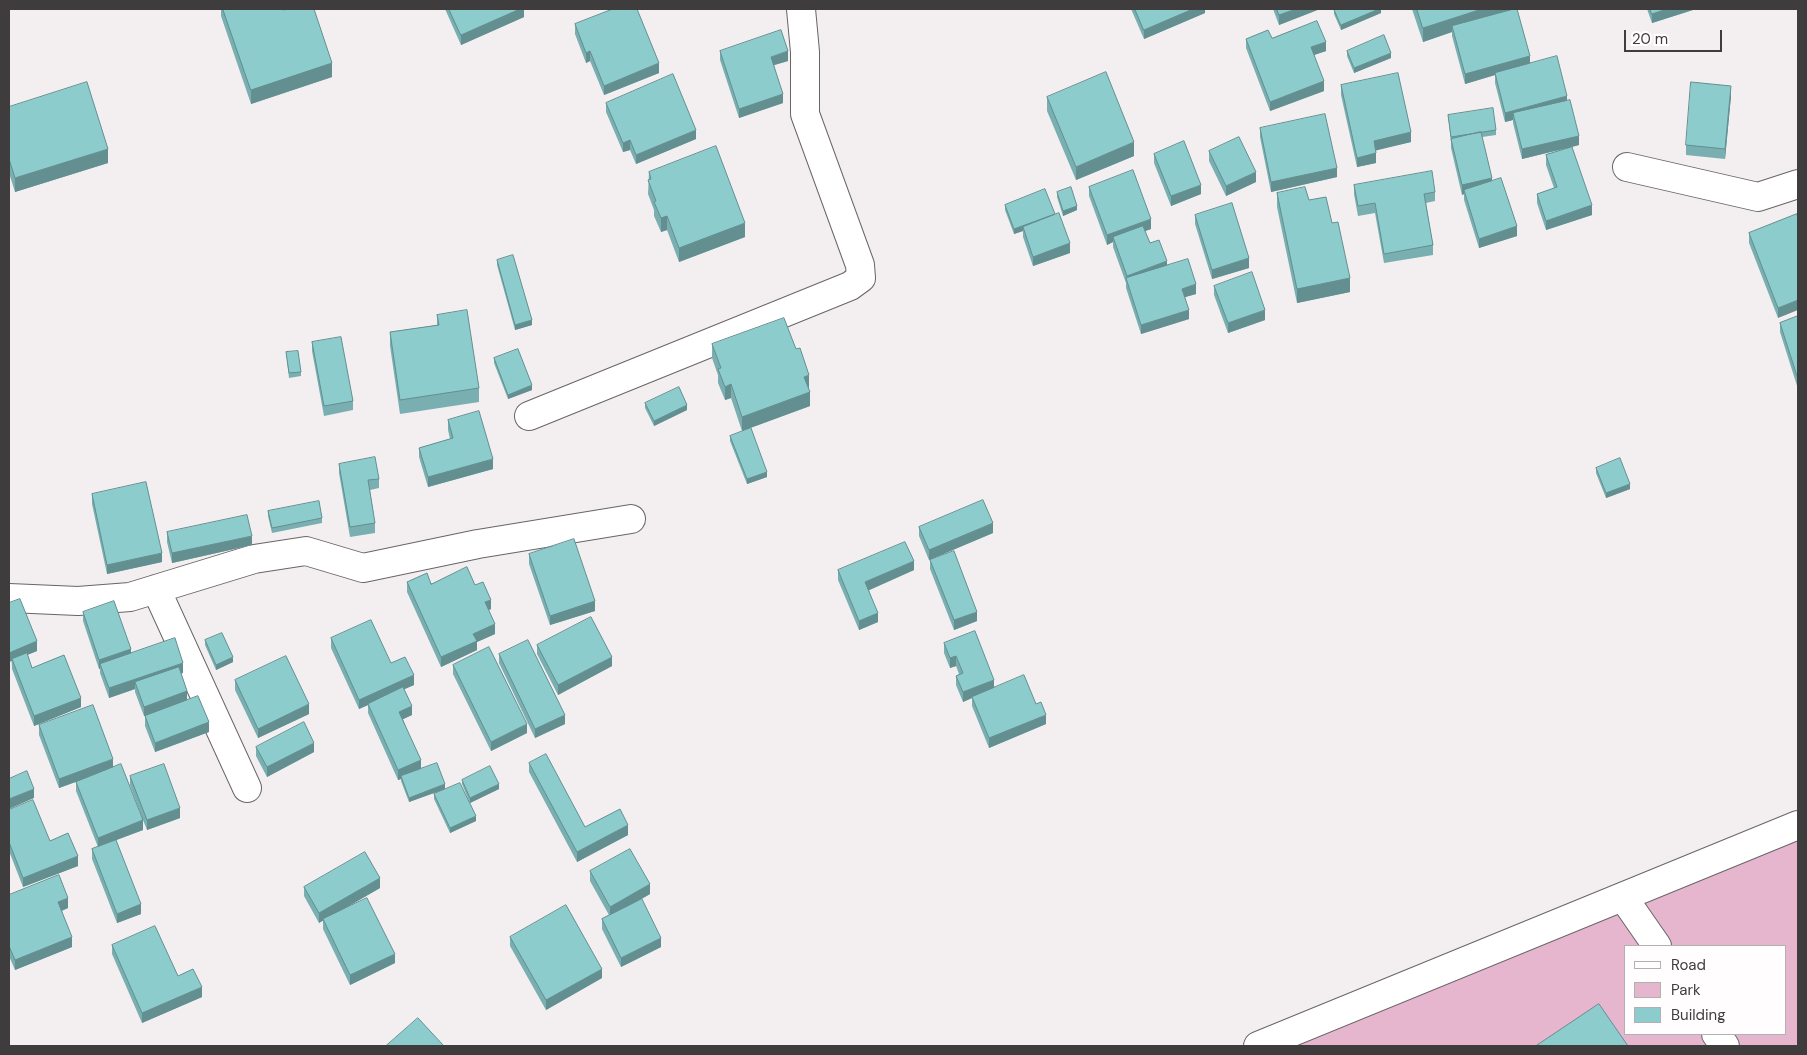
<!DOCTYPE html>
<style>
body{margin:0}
#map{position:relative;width:1807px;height:1055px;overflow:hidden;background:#f3eff1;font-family:"DM Sans",sans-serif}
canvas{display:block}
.frame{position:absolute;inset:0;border:10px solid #3e3c3d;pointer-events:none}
.legend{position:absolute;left:1624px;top:945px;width:162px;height:90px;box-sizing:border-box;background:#fffdfe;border:1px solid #b2b0b1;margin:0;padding:6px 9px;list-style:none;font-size:15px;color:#3e3c3d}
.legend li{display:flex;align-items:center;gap:10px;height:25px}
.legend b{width:25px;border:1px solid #b2b0b1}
.scale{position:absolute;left:1624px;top:30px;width:98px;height:22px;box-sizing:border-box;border:2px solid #3e3c3d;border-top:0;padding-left:6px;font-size:15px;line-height:18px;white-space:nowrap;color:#3e3c3d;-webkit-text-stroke:4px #fffdfe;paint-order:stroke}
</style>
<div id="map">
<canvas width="1807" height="1055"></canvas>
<div class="frame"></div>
<ul class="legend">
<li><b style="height:6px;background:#fff"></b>Road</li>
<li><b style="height:14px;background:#e5b6ce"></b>Park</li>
<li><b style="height:14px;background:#8dcccd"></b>Building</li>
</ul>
<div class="scale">20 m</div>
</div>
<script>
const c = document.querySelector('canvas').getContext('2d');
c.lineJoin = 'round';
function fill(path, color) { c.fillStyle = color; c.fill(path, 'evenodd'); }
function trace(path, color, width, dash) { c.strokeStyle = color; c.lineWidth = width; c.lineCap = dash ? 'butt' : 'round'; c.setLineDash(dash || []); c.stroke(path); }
const green = new Path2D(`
 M1798 825V1046H1258ZM1626 946H1786V1034H1626Z`);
const minor = new Path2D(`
 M1627 167 1758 197 1798 184
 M529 416 850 286 861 278 860 265 805 114V52L801 9
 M156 589 247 788
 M9 598 78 601 130 597 254 559 306 551 363 568 478 544 631 519
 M1623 897 1657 946
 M1716 1034 1725 1046
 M1258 1046 1798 825`);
const wall = new Path2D(`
 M221 9H282L332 77 251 104 221 16Z
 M445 9H524V17L461 45Z
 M1131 9H1205V13L1144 39Z
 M1273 9H1320L1279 25Z
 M1334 9H1381V13L1341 30 1334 14Z
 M1412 9H1517V11L1530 63 1567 101 1579 145 1572 147 1592 215 1546 230 1537 203V194L1554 188 1546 165V155L1567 148 1522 159 1513 123V120L1505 122 1495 83V75L1465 84 1452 36V32L1423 42Z
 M1647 9H1696L1652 23Z
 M575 24 659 73 604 95 590 61 586 63 575 34Z
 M1246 39 1326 51 1314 55 1324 91 1270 111 1246 48Z
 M720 51 788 61 774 65 783 103 739 118 720 60Z
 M1347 51 1391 58 1354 73 1347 56Z
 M1341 85 1411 142 1375 150 1376 163 1357 167 1341 95Z
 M1731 96 1725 159 1686 155V145Z
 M1047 97 1134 156 1076 180 1047 111Z
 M606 103 696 139 636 164 630 150 623 152 606 112Z
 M9 107 108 163 15 192 9 173Z
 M1448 115 1496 130V135L1482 137 1492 181 1517 236 1479 248 1464 200V194L1462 195 1451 148V142Z
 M1260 128 1337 177 1271 192 1260 137Z
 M1209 151 1256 182 1226 196 1209 161Z
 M1154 154 1201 194 1171 206 1154 163Z
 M649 172 745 237 679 262 667 230 661 232 654 216V210L648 194Z
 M1354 185 1435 192V201L1426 203 1433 245V255L1384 263 1375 213 1358 216 1354 194Z
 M1089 187 1151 229 1145 231 1150 243 1167 265 1196 294 1185 297 1189 319 1141 334 1126 288V283L1113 247V242L1107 245 1089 196Z
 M1057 192 1077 210 1063 216 1057 197Z
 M1277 193 1309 200 1332 223 1350 292 1297 303 1277 207Z
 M1005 205 1055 215 1070 253 1033 266 1023 237V231L1014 234 1005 210Z
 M1797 214 1778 318 1749 243V233Z
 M1195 215 1249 268 1212 279 1195 224Z
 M497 260 532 325 515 330 497 265Z
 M1214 286 1265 320 1228 333 1214 295Z
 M437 315 479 388V402L400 414 390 346V332L437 325Z
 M1798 316V389L1780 332V323Z
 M312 342 353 401V410L324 416 312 351Z
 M712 344 809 389 810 406 742 431 731 398 725 400 718 383V375L712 358Z
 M286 352 301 372V376L289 378Z
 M494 358 532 390 508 399 494 363Z
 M645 403 687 410 654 426 645 408Z
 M448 420 493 469 428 487 419 457V448L450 439 448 430Z
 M730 436 767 477 747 484 730 441Z
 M339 464 379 479V488L370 490 375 523V533L350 537 339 473Z
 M1596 468 1630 489 1606 498 1596 473Z
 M92 494 162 562 107 574 92 504Z
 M268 511 322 518V523L272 533 268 516Z
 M919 527 993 533 929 560 919 536Z
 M167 532 252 545 172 563 167 542Z
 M529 554 595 611 550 625 529 564Z
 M930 560 977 621 954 630 930 569Z
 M838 570H914L869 590 878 622 859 630 838 580Z
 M407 582 475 585 491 609 488 610 495 634 477 642V650L441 667 407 592Z
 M9 603 37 651 27 655 32 668 81 707 34 726 12 669Z
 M83 612 131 653 183 673H181L187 700 209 732 155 752 145 726V716L167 708 144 716 135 692V689L109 698 100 673V669H99L83 621Z
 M331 638 391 663 414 685 404 689 412 715 403 719 421 769 445 789 409 802 401 781V779L398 780 368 713V705L359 709 331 648Z
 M205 640 233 662 216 670 205 645Z
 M944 643 994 687 1036 704 1046 724 989 748 972 706V698L963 702 956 685V676L959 674 956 666 950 668 944 653Z
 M537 645 612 666 558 695 537 654Z
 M499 654 565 724 535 738 499 663Z
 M453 665 527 733 491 751 453 674Z
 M235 680 309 714 258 738 235 690Z
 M39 725 113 767 142 817 130 785V776L180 818 147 830 143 820V830L116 840 141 914 117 923 92 859V849L98 847 76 791V782L59 788 39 735Z
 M256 747 314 752 267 777 256 756Z
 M529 763 585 827 628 835 577 862 529 772Z
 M462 780 499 789 470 803 462 784Z
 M434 794 476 821 450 833 434 799Z
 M9 810 50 841 78 866 23 887 9 851Z
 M590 871 650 894 633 904 661 947 621 967 602 929V919L609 915 590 881Z
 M304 887 380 888 337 913 395 963 350 985 323 929V920L319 923 304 896Z
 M9 895 68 908 62 911 72 947 15 970 9 956Z
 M510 937 602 978 546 1010 510 946Z
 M112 945 178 976 202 997 142 1023 112 954Z`);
const shadedWall = new Path2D(`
 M520 9H524V17L461 45V35Z
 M1193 9H1205V13L1144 39V30Z
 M1296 9H1320L1279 25V15Z
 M1379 9H1381V13L1341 30V25Z
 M1482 9H1517V11L1452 26V32L1423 42V28Z
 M1667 9H1696L1652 23V14Z
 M1326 42V51L1311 56V47Z
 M590 51V61L586 63V53Z
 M788 51V61L771 66V57Z
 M1391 53V58L1354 73V68Z
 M1530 56V65L1495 73V75L1465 84V74Z
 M332 63V77L251 104V90Z
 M659 63V73L604 95V86Z
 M1324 81V91L1270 111V102Z
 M1731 86V96L1725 159V149Z
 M783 94V103L739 118V109Z
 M1567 96V105L1513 113V120L1505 122V113Z
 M696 130V139L636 164V155Z
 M1411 132V142L1374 151V141Z
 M1579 136V145L1522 159V149Z
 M630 140V150L623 152V143Z
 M1134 142V156L1076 180V167Z
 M108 149V163L15 192V178Z
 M1376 153V163L1357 167V158Z
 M1337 168V177L1271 192V182Z
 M1256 172V182L1226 196V186Z
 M1492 178V187L1464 190V194L1462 195V185Z
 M1201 185V194L1171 206V196Z
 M1592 205V215L1546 230V221Z
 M1077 206V210L1063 216V211Z
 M1055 214 1023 227V231L1014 234V229Z
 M667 216V230L661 232V218Z
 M1151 219V229L1114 242 1113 237V242L1107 245V235Z
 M745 223V237L679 262V248Z
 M1517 226V236L1479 248V239Z
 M1070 243V253L1033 266V257Z
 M1249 258V268L1212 279V270Z
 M1167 261V270L1127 281V276Z
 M1350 278V292L1297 303V289Z
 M1196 284V294L1182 298V289Z
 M1798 300V310L1778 318V308Z
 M1189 310V319L1141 334V325Z
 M1265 310V320L1228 333V323Z
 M532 320V325L515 330V325Z
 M809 375V389L804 390V377Z
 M731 384V398L725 400V387Z
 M532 385V390L508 399V395Z
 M810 392V406L742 431V417Z
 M687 405V410L654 426V421Z
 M493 459V469L428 487V477Z
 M767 472V477L747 484V479Z
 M1630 484V489L1606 498V493Z
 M993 523V533L929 560V550Z
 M252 536V545L172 563V553Z
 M162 553V562L107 574V565Z
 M914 561V570L865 592V582Z
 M491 600V609L485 612V602Z
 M595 601V611L550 625V616Z
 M977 612V621L954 630V620Z
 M878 613V622L859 630V621Z
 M495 624V634L477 642V650L441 667V657L473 634Z
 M37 641V651L12 661V659V661L9 662V653Z
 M131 649V659L100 664V669H99V660Z
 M956 656V666L950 668V658Z
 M233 657V662L216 670V665Z
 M612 657V666L558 695V685Z
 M183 663V673L137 688 135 682V689L109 698V688Z
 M414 675V685L369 705 368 704V705L359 709V700Z
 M994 680V689L972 697V698L963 702V692Z
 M187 691V701L144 716V707Z
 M81 698V707L34 726V716Z
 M309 704V714L258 738V729Z
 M412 706V715L399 721V712Z
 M565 715V724L535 738V729Z
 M1046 715V724L989 748V738Z
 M209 722V732L155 752V743Z
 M527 724V733L491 751V742Z
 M314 743V752L267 777V767Z
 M113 759V768L59 788V779Z
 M421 760V769L401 776V779L398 780V770Z
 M445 784V789L409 802V798Z
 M499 784V789L470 803V798Z
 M34 789V798L9 809V799Z
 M180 808V818L147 830V820Z
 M476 816V821L450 833V828Z
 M143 820V830L98 847V838Z
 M628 825V835L577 862V852Z
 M78 856V866L23 887V878Z
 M380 878V888L319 923V913Z
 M650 884V894L610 917V907Z
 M68 898V908L58 912V902Z
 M141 904V914L117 923V914Z
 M72 937V947L15 970V960Z
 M661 938V947L621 967V958Z
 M395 954V963L350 985V975Z
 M602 969V978L546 1010V1000Z
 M202 987V997L142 1023V1013Z`);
const building = new Path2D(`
 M223 9H282L283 10 287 9H314L332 63 251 90Z
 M449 9H520L461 35Z
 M613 9H637L659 63 604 86 590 51 586 53 575 24Z
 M1135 9H1193L1144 30Z
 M1277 9H1296L1279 15Z
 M1334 9H1379L1341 25Z
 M1417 9H1482L1423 28Z
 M1514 9H1517L1530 56 1465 74 1452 26Z
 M1650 9H1667L1652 14Z
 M1317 21 1326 42 1311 47 1324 81 1270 102 1246 39 1268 30 1272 38Z
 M781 30 788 51 771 57 783 94 739 109 720 51Z
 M1384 35 1391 53 1354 68 1347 51Z
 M1557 56 1567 96 1505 113 1495 73Z
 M1106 72 1134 142 1076 167 1047 97Z
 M1398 73 1411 132 1374 141 1376 153 1357 158 1341 85Z
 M673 74 696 130 636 155 630 140 623 143 606 103Z
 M87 82 108 149 15 178 9 159V107Z
 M1691 82 1731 86 1725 149 1686 145Z
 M1570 100 1579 136 1522 149 1513 113Z
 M1493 108 1496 130 1451 137 1448 115Z
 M1325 114 1337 168 1271 182 1260 128Z
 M1481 132 1492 178 1462 185 1451 139Z
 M1239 137 1256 172 1226 186 1209 151Z
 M1184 141 1201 185 1171 196 1154 154Z
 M716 146 745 223 679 248 667 216 661 218 654 202 656 201 648 180 651 179 649 172Z
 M1572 147 1592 205 1546 221 1537 194 1557 187 1546 155Z
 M1133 170 1151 219 1107 235 1089 187Z
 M1432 171 1435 192 1424 194 1433 245 1384 254 1375 203 1358 206 1354 185Z
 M1501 178 1517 226 1479 239 1464 190Z
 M1071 187 1077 206 1063 211 1057 192Z
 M1305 187 1309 200 1326 197 1332 223 1338 222 1350 278 1297 289 1277 193Z
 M1045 189 1055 214 1014 229 1005 205Z
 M1232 203 1249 258 1212 270 1195 215Z
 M1059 213 1070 243 1033 257 1023 227Z
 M1797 214 1798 219V300L1778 308 1749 233Z
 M1143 226 1150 243 1159 240 1167 261 1127 276 1113 237Z
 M513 255 532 320 515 325 497 260Z
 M1188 259 1196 284 1182 289 1189 310 1141 325 1126 278Z
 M1252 272 1265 310 1228 323 1214 286Z
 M467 310 479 388 400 400 390 332 439 325 437 315Z
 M1798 316V379L1780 323Z
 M784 318 796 349 800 348 809 375 804 377 810 392 742 417 731 384 725 387 718 369 721 368 712 344Z
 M341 337 353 401 324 406 312 342Z
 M518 349 532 385 508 395 494 358Z
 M298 351 301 372 289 373 286 352Z
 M679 387 687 405 654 421 645 403Z
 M479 411 493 459 428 477 419 448 453 438 448 420Z
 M751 428 767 472 747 479 730 436Z
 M375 457 379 479 368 480 375 523 350 527 339 464Z
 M1620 458 1630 484 1606 493 1596 468Z
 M146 482 162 553 107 565 92 494Z
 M983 500 993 523 929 550 919 527Z
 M319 501 322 518 272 528 268 511Z
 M247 515 252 536 172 553 167 532Z
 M574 539 595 601 550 616 529 554Z
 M905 542 914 561 865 582 878 613 859 621 838 570Z
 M954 551 977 612 954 620 930 560Z
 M467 567 475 585 483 582 491 600 485 602 495 624 473 634 477 641 441 657 407 582 427 573 431 584Z
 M20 599 37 641 9 653V603Z
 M114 601 131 649 99 660 83 612Z
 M591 617 612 657 558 685 537 645Z
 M371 620 391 663 405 657 414 675 359 700 331 638Z
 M975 631 994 680 963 692 956 676 963 673 956 656 950 658 944 643Z
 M222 633 233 657 216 665 205 640Z
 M175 638 183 663 109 688 100 664Z
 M528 640 565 715 535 729 499 654Z
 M489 647 527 724 491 742 453 665Z
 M27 653 32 668 64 655 81 698 34 716 12 659Z
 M286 656 309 704 258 729 235 680Z
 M179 667 187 691 144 707 135 682Z
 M1024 675 1036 704 1041 702 1046 715 989 738 972 697Z
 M403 687 412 706 399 712 421 760 398 770 368 704Z
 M198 696 209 722 155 743 145 716Z
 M93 705 113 759 59 779 39 725Z
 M304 722 314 743 267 767 256 747Z
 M546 754 585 827 620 809 628 825 577 852 529 763Z
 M437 763 445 784 409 798 401 776Z
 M121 764 143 820 98 838 76 782Z
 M164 764 180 808 147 820 130 776Z
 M490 766 499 784 470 798 462 780Z
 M27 771 34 789 9 799V779Z
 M460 783 476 816 450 828 434 794Z
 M33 800 50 841 68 833 78 856 23 878 9 842V810Z
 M116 840 141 904 117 914 92 849Z
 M630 849 650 884 610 907 590 871Z
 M365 852 380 878 319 913 304 887Z
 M59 875 68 898 58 902 72 937 15 960 9 946V895Z
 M367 898 395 954 350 975 323 919Z
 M642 899 661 938 621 958 602 919Z
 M566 905 602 969 546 1000 510 937Z
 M155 926 178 976 193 969 202 987 142 1013 112 945Z
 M1599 1004 1628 1046H1536Z
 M418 1018 444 1046H386Z`);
fill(green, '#e5b6ce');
trace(minor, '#696567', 30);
trace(minor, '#fff', 28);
fill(wall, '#79afb0');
fill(shadedWall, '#638f90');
fill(building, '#8dcccd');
trace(building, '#638f90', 1);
</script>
